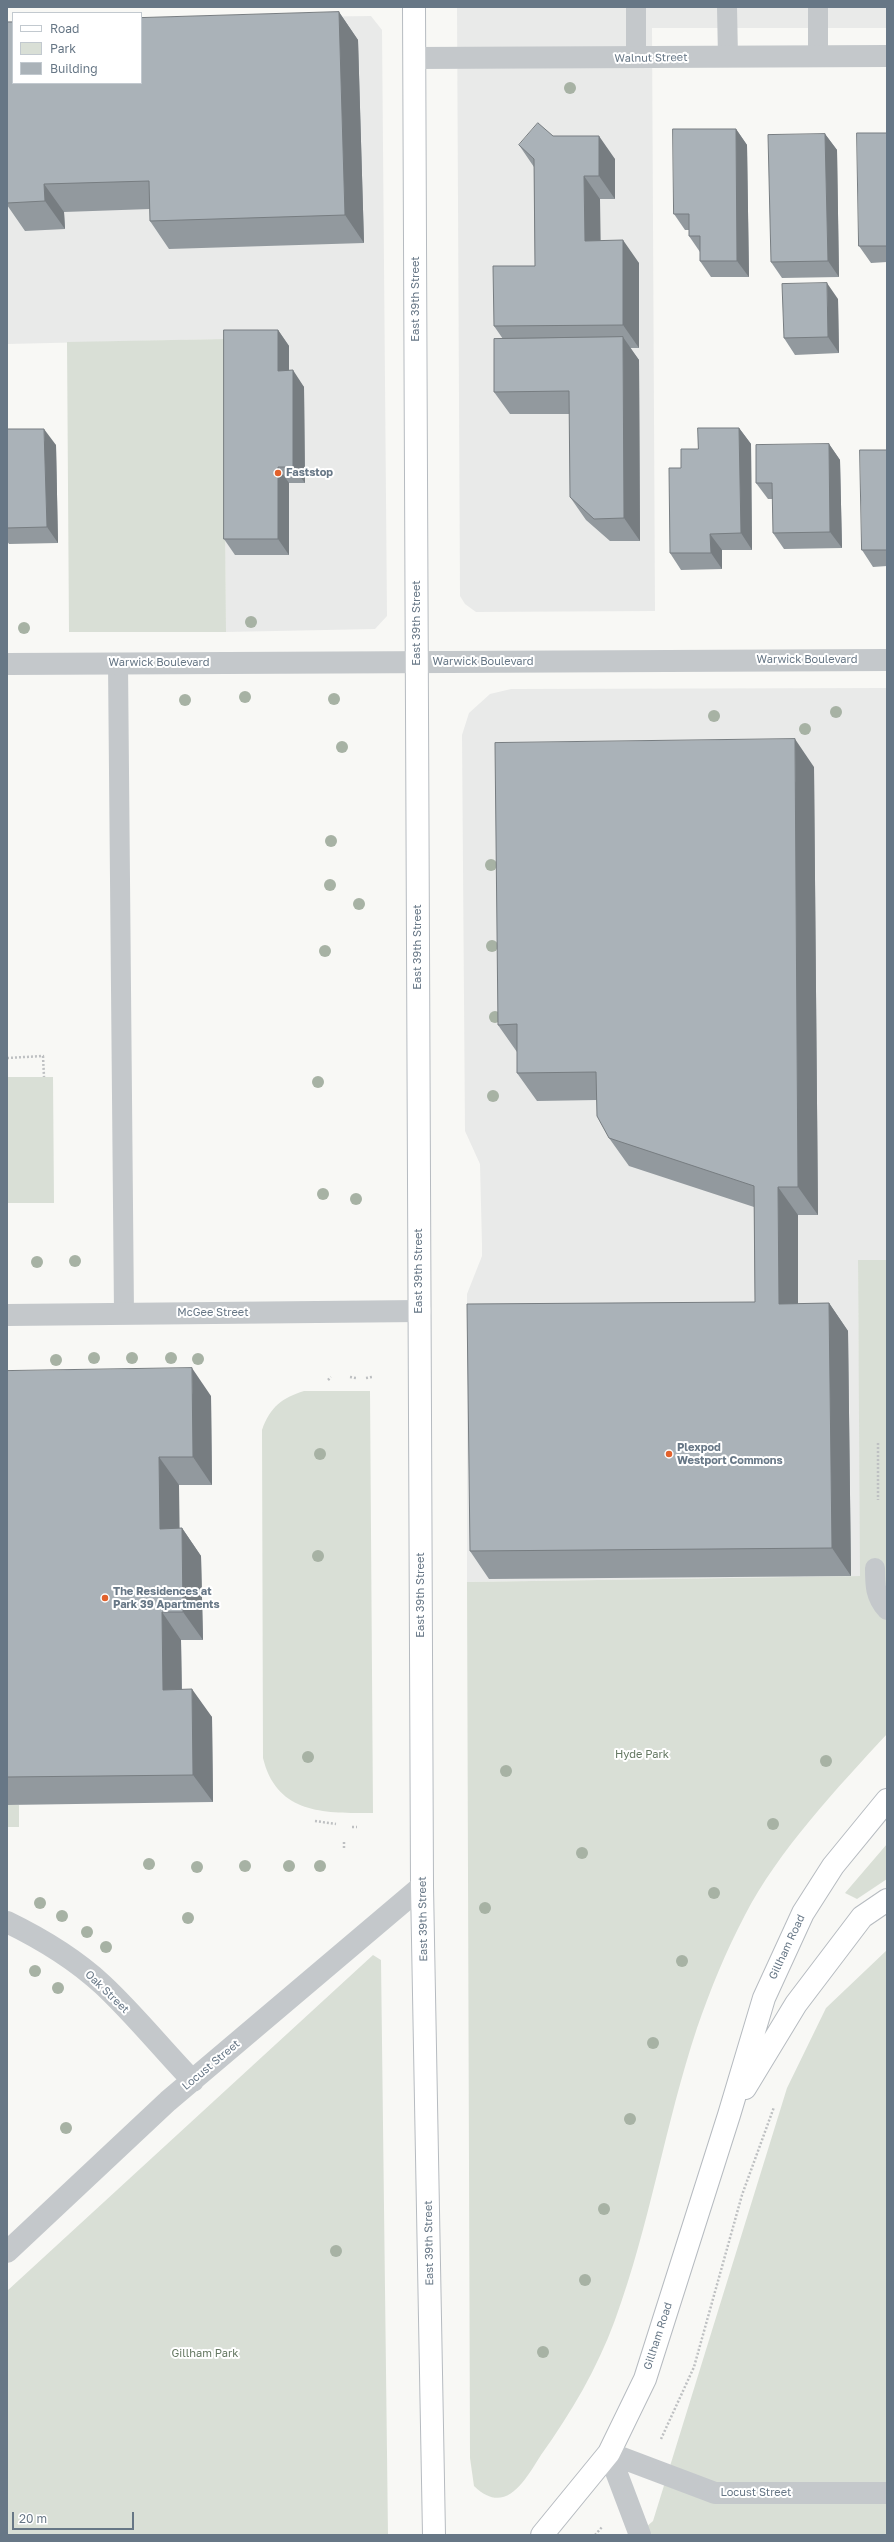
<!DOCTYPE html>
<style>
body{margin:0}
#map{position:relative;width:894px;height:2542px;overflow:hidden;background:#f8f8f5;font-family:"Golos Text",sans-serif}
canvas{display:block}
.frame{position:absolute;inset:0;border:8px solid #677786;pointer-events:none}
.legend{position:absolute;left:12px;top:12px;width:130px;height:72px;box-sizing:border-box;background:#fff;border:1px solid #c2c9cf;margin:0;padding:5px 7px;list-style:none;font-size:12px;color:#677786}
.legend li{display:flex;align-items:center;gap:8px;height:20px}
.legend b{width:20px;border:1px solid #c2c9cf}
.scale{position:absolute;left:12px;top:2512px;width:122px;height:18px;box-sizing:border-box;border:2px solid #677786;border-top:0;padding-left:5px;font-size:12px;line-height:14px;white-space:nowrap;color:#677786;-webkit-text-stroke:3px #fff;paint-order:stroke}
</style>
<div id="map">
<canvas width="894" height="2542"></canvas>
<div class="frame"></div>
<ul class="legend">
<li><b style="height:5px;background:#fff"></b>Road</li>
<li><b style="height:11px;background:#d9dfd6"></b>Park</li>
<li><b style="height:11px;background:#aab2b8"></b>Building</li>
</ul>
<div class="scale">20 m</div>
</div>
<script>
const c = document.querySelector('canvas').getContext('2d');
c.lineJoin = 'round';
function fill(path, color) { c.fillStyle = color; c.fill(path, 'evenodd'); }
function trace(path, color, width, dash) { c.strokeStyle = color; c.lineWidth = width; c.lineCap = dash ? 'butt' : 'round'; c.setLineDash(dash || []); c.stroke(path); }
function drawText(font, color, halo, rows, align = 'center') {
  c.font = font + ' "Golos Text",sans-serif'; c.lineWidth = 4; c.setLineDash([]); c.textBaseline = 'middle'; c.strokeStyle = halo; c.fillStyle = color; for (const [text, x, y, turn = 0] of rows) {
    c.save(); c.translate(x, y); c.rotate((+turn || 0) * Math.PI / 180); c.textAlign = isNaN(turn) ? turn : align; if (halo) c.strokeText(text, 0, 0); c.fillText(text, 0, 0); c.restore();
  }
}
const built = new Path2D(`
 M457 7H887V28H652L655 611 476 612 465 604 460 596Z
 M371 16 382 30 387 616 375 629 226 632 224 339 7 344V21H13V83H141V19Z
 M887 688V1260H858L861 1576 467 1582V1294L482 1256V1245L480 1164 465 1131 462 735 469 713 490 694 511 689Z`);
const green = new Path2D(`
 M224 339 226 632H69L67 342Z
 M7 1077H53L54 1203H7Z
 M858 1260H887V1734C838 1787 778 1851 745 1915 726 1951 710 1990 697 2028 665 2124 650 2225 615 2320 597 2369 571 2413 541 2455 525 2480 506 2517 474 2486L470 2458 467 1582 860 1576Z
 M304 1391H370L373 1813C325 1813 277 1815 263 1758L262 1430C270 1407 282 1398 304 1391Z
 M7 1805H19V1827H7Z
 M887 1844V1879L857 1899 845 1893Z
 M887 1950V2535H637L653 2521 787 2088 826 2008Z
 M373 1955 381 1960 388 2535H7V2291Z`);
const path = new Path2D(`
 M7 1058 43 1056 44 1077
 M350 1377 356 1378
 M366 1378 372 1377
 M328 1380 331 1377
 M878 1443V1500
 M315 1821 336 1824
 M352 1827H357
 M344 1842V1848
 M661 2439 694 2367 742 2195 774 2107
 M595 2535 602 2527`);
const lane = new Path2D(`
 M727 7 728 57
 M818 7V56
 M636 58V7
 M118 663 124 1313
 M875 1568C875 1585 875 1597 887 1610`);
const street = new Path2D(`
 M415 58 887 56
 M7 664 887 660
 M7 1315 420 1311
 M7 1922C42 1939 75 1959 103 1985 135 2015 163 2050 193 2081
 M7 2252 168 2101 422 1886
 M609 2453 715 2493H887
 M609 2453 640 2535`);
const secondary = new Path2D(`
 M414 7 422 1886 434 2535
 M745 2088 796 2004 862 1917 887 1900
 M542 2535 609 2453 645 2379 729 2115 764 1998 803 1913 833 1866 887 1800`);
const trees = [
 [570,88],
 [251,622],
 [24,628],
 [245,697],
 [334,699],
 [185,700],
 [836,712],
 [714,716],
 [805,729],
 [342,747],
 [331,841],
 [491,865],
 [330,885],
 [359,904],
 [492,946],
 [325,951],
 [495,1017],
 [318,1082],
 [493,1096],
 [323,1194],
 [356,1199],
 [75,1261],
 [37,1262],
 [94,1358],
 [132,1358],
 [171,1358],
 [198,1359],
 [56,1360],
 [320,1454],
 [318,1556],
 [308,1757],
 [826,1761],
 [506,1771],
 [773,1824],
 [582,1853],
 [149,1864],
 [245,1866],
 [289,1866],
 [320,1866],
 [197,1867],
 [714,1893],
 [40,1903],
 [485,1908],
 [62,1916],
 [188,1918],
 [87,1932],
 [106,1947],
 [682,1961],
 [35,1971],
 [58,1988],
 [653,2043],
 [630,2119],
 [66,2128],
 [604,2209],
 [336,2251],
 [585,2280],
 [543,2352]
];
const wall = new Path2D(`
 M339 12 358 40 364 243 169 249 150 221V209L64 212 65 229 25 231 7 205V22Z
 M736 129 747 145 749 277H711L700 261V252L689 236V230H685L674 214Z
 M887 133V262L871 263 859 246Z
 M825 134 837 150 839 277 782 278 771 262Z
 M553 136 615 159V199H600V241L639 263V348H630L639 360 640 541H610L586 520 570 497V414H510L494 392 503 339 494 326 535 266 534 167 519 145Z
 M838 299 839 353 795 355 784 338Z
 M278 330 289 346V370L304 387 305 483H289V555H235L224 539Z
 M739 428 751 444 752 550H722V569L681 570 670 553 681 468 698 449Z
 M7 429 56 445 58 543 9 544 7 541Z
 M829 444 840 460 842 548 784 549 773 533V499H768L756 483Z
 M887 450V566L873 567 862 550Z
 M814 767 818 1215H798V1304L829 1303 848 1331 851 1576 489 1579 470 1551 755 1302 754 1207 629 1166 609 1138 597 1100 537 1101 517 1073V1052L498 1025Z
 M7 1371 211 1396 212 1485H179V1528H182L201 1556 203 1640H181L182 1689 212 1717 213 1802 7 1805Z`);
const shadedWall = new Path2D(`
 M339 12 358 40 364 243 345 215Z
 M736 129 747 145 749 277 737 261Z
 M825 134 837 150 839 277 828 261Z
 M599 136 615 159V199L599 176Z
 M584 176 600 199 601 264 585 241Z
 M44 184 64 212 65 229 45 201Z
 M623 240 639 263V348L623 325Z
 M827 283 838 299 839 353 828 337Z
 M278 330 289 346V387L278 371Z
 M623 337 639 360 640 541 624 518Z
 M293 370 304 387 305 483 293 467Z
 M739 428 751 444 752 550 741 533Z
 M44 429 56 445 58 543 47 527Z
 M829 444 840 460 842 548 830 532Z
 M278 467 289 483V555L278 539Z
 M710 534 722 550V569L711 553Z
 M795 739 814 767 818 1215 798 1187Z
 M778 1187 798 1215V1332L779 1304Z
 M829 1303 848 1331 851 1576 832 1548Z
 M192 1368 211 1396 212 1485 193 1457Z
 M159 1457 179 1485 180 1557 160 1529Z
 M182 1528 201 1556 203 1640 183 1612Z
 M162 1612 181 1640 182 1718 163 1690Z
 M192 1689 212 1717 213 1802 193 1775Z`);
const building = new Path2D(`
 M339 12 345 215 150 221 149 181 44 184 45 201 7 203V22H13V83H141V18Z
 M538 123 553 136H599V176H584L585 241 623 240V325L494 326 493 266H535L534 159 519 145Z
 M673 129H736L737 261H700V236H689V214H674Z
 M857 133H887V246H859Z
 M825 134 828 261 771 262 768 135Z
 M827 283 828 337 784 338 782 284Z
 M224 330H278V371L293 370V467H278V539H224Z
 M623 337 624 518 594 519 570 497 569 391 494 392V339Z
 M698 428H739L741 533 710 534 711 553H670L669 468H681V449H698Z
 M7 429H44L47 527 7 528Z
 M829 444 830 532 773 533 772 483H756V445Z
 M860 450H887V550H862Z
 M795 739 798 1187H778L779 1304 829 1303 832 1548 470 1551 467 1304 755 1302 754 1186 609 1138 597 1116 596 1072 517 1073V1024L498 1025 495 743Z
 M192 1368 193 1457H159L160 1529 182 1528 183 1612H162L163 1690 192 1689 193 1775 7 1777V1371Z`);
const markers = [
 [278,473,4,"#e2612b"],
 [669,1454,4,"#e2612b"],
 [105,1598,4,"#e2612b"]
];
const streetNames = [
 ["Walnut Street",651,58,-1],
 ["East 39th Street",416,299,-90],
 ["East 39th Street",417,623,-90],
 ["Warwick Boulevard",807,660],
 ["Warwick Boulevard",483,662],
 ["Warwick Boulevard",159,663],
 ["East 39th Street",418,947,-90],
 ["East 39th Street",419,1271,-90],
 ["McGee Street",213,1313],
 ["East 39th Street",421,1595,-90],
 ["East 39th Street",423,1919,-91],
 ["Gillham Road",787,1947,-65],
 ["Oak Street",107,1992,44],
 ["Locust Street",211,2065,-40],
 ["East 39th Street",429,2243,-91],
 ["Gillham Road",658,2336,-72],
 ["Locust Street",756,2493]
];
const poiNames = [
 ["Faststop",286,473],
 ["Plexpod",677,1448],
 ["Westport Commons",677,1461],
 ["The Residences at",113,1592],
 ["Park 39 Apartments",113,1605]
];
const parkNames = [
 ["Hyde Park",642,1755],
 ["Gillham Park",205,2354]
];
fill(built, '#e9eae9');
fill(green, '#d9dfd6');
trace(secondary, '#b6bbc0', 24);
trace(path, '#bec0c2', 2.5, [2, 2]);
trace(lane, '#c4c8cb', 20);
trace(street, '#c4c8cb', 22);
trace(secondary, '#fff', 22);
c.fillStyle = '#a7b2a4';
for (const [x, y] of trees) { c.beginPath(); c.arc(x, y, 6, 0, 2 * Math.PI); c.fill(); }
fill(wall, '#92999e');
fill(shadedWall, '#777d81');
fill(building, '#aab2b8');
trace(building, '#777d81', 1);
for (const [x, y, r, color] of markers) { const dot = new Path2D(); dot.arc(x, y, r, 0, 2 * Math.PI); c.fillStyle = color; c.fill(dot); trace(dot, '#fff', 1.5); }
drawText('11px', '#677786', '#fff', streetNames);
drawText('bold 11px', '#677786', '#fff', poiNames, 'left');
drawText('11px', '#657862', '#fff', parkNames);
</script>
